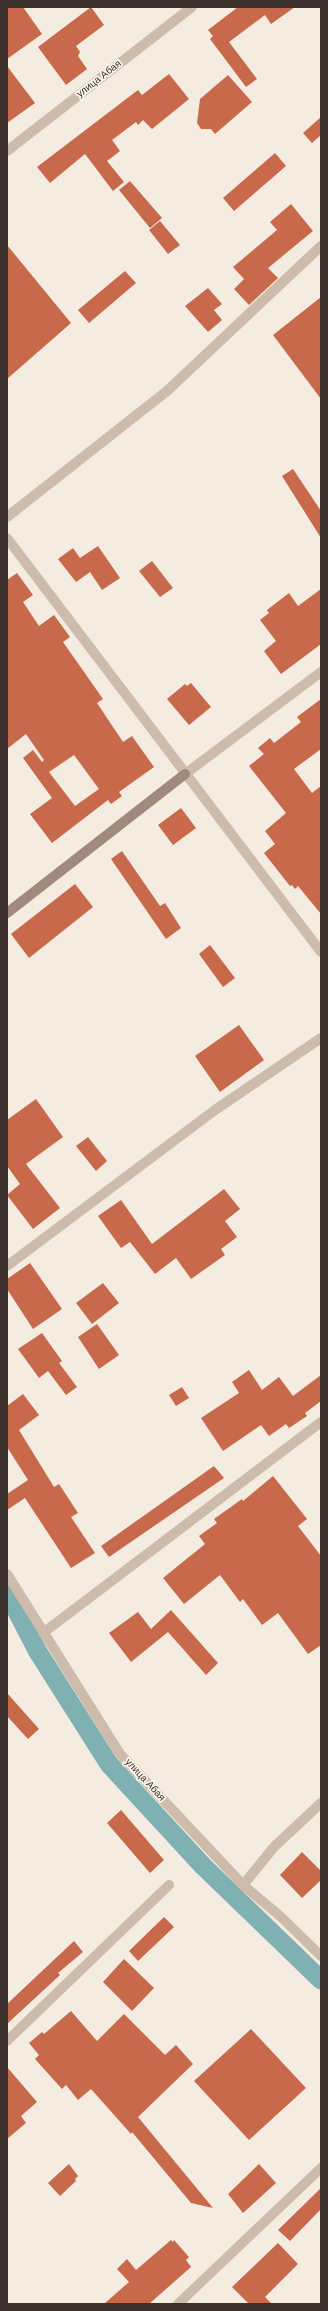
<!DOCTYPE html>
<meta charset="utf-8">
<style>
body{margin:0}
#map{position:relative;width:328px;height:2311px;overflow:hidden;background:#f4ebe1;font-family:Helvetica,sans-serif}
canvas{display:block}
.frame{position:absolute;inset:0;border:8px solid #3b302b;pointer-events:none}
</style>
<div id="map">
<canvas width="328" height="2311"></canvas>
<div class="frame"></div>
</div>
<script>
const c = document.querySelector('canvas').getContext('2d');
c.lineJoin = 'round';
function trace(path, color, width, dash) { c.strokeStyle = color; c.lineWidth = width; c.lineCap = dash ? 'butt' : 'round'; c.setLineDash(dash || []); c.stroke(path); }
function fill(path, color) { c.fillStyle = color; c.fill(path, 'evenodd'); }
function drawText(font, color, halo, rows, align = 'center') {
  c.font = font + ' Helvetica,sans-serif'; c.lineWidth = 3.5; c.setLineDash([]); c.textBaseline = 'middle'; c.strokeStyle = halo; c.fillStyle = color; for (const [text, x, y, turn = 0] of rows) {
    c.save(); c.translate(x, y); c.rotate((+turn || 0) * Math.PI / 180); c.textAlign = isNaN(turn) ? turn : align; if (halo) c.strokeText(text, 0, 0); c.fillText(text, 0, 0); c.restore();
  }
}
const canal = new Path2D(`
 M7 1592 38 1652 109 1764 203 1866 321 1980`);
const building = new Path2D(`
 M7 7H23L42 34 7 59Z
 M91 7 104 25 76 46 80 52 78 56 87 69 66 85 38 47Z
 M238 7H295L271 24 265 15 229 42 257 79 246 87 210 39 213 36 208 30Z
 M7 66 35 103 7 123Z
 M169 74 189 99 152 129 143 120 138 125 136 122 112 140 120 151 107 161 124 182 113 191 85 154 50 183 37 167 138 90 142 95Z
 M228 75 252 102 215 134 211 129H201L197 123 200 99Z
 M321 117V135L312 143 303 133Z
 M275 153 286 166 234 211 223 198Z
 M130 181 162 218 150 228 119 190Z
 M291 204 313 231 268 268 278 278 249 305 234 289 244 279 233 267 277 230 270 222Z
 M160 221 180 245 168 254 149 230Z
 M7 245 71 323 7 379Z
 M125 271 136 283 89 323 78 310Z
 M208 288 222 304 214 310 222 320 208 332 185 306Z
 M321 297V399L273 335Z
 M293 469 321 511V538L282 476Z
 M98 546 120 578 102 590 90 572 76 582 58 559 73 548 80 558Z
 M152 561 173 588 160 597 139 571Z
 M17 573 33 595 23 602 39 626 54 615 70 637 63 642 103 699 97 703 123 742 132 736 154 767 119 792 122 796 111 804 108 800 52 843 30 814 52 798 23 758 33 750 42 762 44 760 26 734 7 749V580ZM74 755 99 789 75 806 49 772Z
 M321 589V644L281 674 264 651 276 641 260 620 269 613 267 610 289 593 298 606Z
 M191 683 211 707 189 725 167 699 185 684 187 686Z
 M321 699V749L294 769 312 793 321 786V914L298 886 295 889 292 885 290 886 264 853 275 844 265 831 286 813 249 766 264 754 258 748 270 738 274 743 301 722 297 717Z
 M181 808 196 828 173 845 158 825Z
 M122 851 160 906 165 903 181 928 166 939 111 859Z
 M75 884 93 907 29 958 11 934Z
 M210 945 235 978 223 987 199 954Z
 M239 1025 264 1060 220 1092 195 1056Z
 M36 1099 63 1137 26 1164 60 1208 33 1229 7 1195 20 1184 7 1166V1120Z
 M88 1137 107 1161 96 1171 76 1146Z
 M224 1189 240 1209 225 1221 237 1237 221 1249 225 1255 191 1279 176 1258 155 1274 130 1242 121 1248 98 1216 121 1200 152 1244Z
 M30 1263 62 1309 33 1329 7 1289V1279Z
 M103 1283 119 1303 92 1324 76 1303Z
 M97 1324 119 1355 99 1369 78 1337Z
 M42 1333 62 1361 59 1363 77 1387 66 1395 48 1371 39 1378 18 1349Z
 M249 1370 262 1390 279 1377 293 1396 321 1375V1401L305 1413 307 1416 289 1428 286 1424 269 1436 261 1425 223 1451 201 1418 239 1393 232 1382Z
 M182 1387 189 1398 176 1406 169 1395Z
 M23 1394 39 1415 19 1430 54 1487 59 1484 78 1513 71 1517 95 1553 71 1568 25 1498 7 1510V1494L28 1480 7 1447V1406Z
 M214 1466 224 1478 109 1557 101 1546Z
 M273 1476 307 1519 298 1526 321 1556V1645L308 1654 278 1613 262 1625 243 1599 240 1602 220 1575 184 1604 163 1578 205 1544 199 1536 217 1523 214 1519 242 1499 243 1501Z
 M171 1610 218 1663 206 1675 168 1632 131 1662 109 1633 138 1612 151 1629Z
 M7 1693 39 1729 28 1739 7 1716Z
 M121 1810 164 1860 150 1873 107 1823Z
 M302 1852 321 1871V1880L302 1898 280 1875Z
 M164 1917 174 1927 138 1961 129 1951Z
 M74 1941 83 1952 58 1973 60 1975 7 2024V2004Z
 M124 1959 154 1988 132 2011 103 1982Z
 M71 2011 97 2041 124 2014 165 2055 176 2045 193 2064 138 2117 213 2208 191 2203 132 2132 131 2134 91 2089 78 2100 66 2085 62 2089 35 2059 39 2055 29 2043 42 2032 44 2034Z
 M251 2029 306 2088 249 2140 194 2081Z
 M7 2067 37 2102 21 2116 26 2123 7 2139Z
 M69 2164 78 2176 75 2179 76 2181 60 2196 48 2183Z
 M259 2164 276 2183 243 2213 228 2194Z
 M321 2188V2209L290 2241 278 2230Z
 M171 2240 173 2242 174 2240 189 2257 186 2260 191 2267 149 2304H104L129 2282 117 2269 127 2259 136 2270Z
 M278 2243 298 2264 265 2297 272 2304H249L232 2287Z`);
const street = new Path2D(`
 M7 151 192 7
 M7 517 167 391 321 246
 M7 538 321 952
 M185 774 321 672
 M7 1266 215 1110 321 1038
 M7 1574 120 1754 243 1885 280 1916 321 1956
 M43 1633 321 1422
 M243 1885 274 1847 321 1803
 M7 2041 169 1885
 M178 2304 321 2168`);
const secondary = new Path2D(`
 M7 913 185 774`);
const streetNames = [
 ["улица Абая",99,79,-38],
 ["улица Абая",145,1780,47]
];
trace(canal, '#7fb0b2', 19);
fill(building, '#c8694b');
trace(street, '#cdbbac', 10);
trace(secondary, '#a18a7d', 10);
drawText('10px', '#3b302b', '#fbf5ee', streetNames);
</script>
